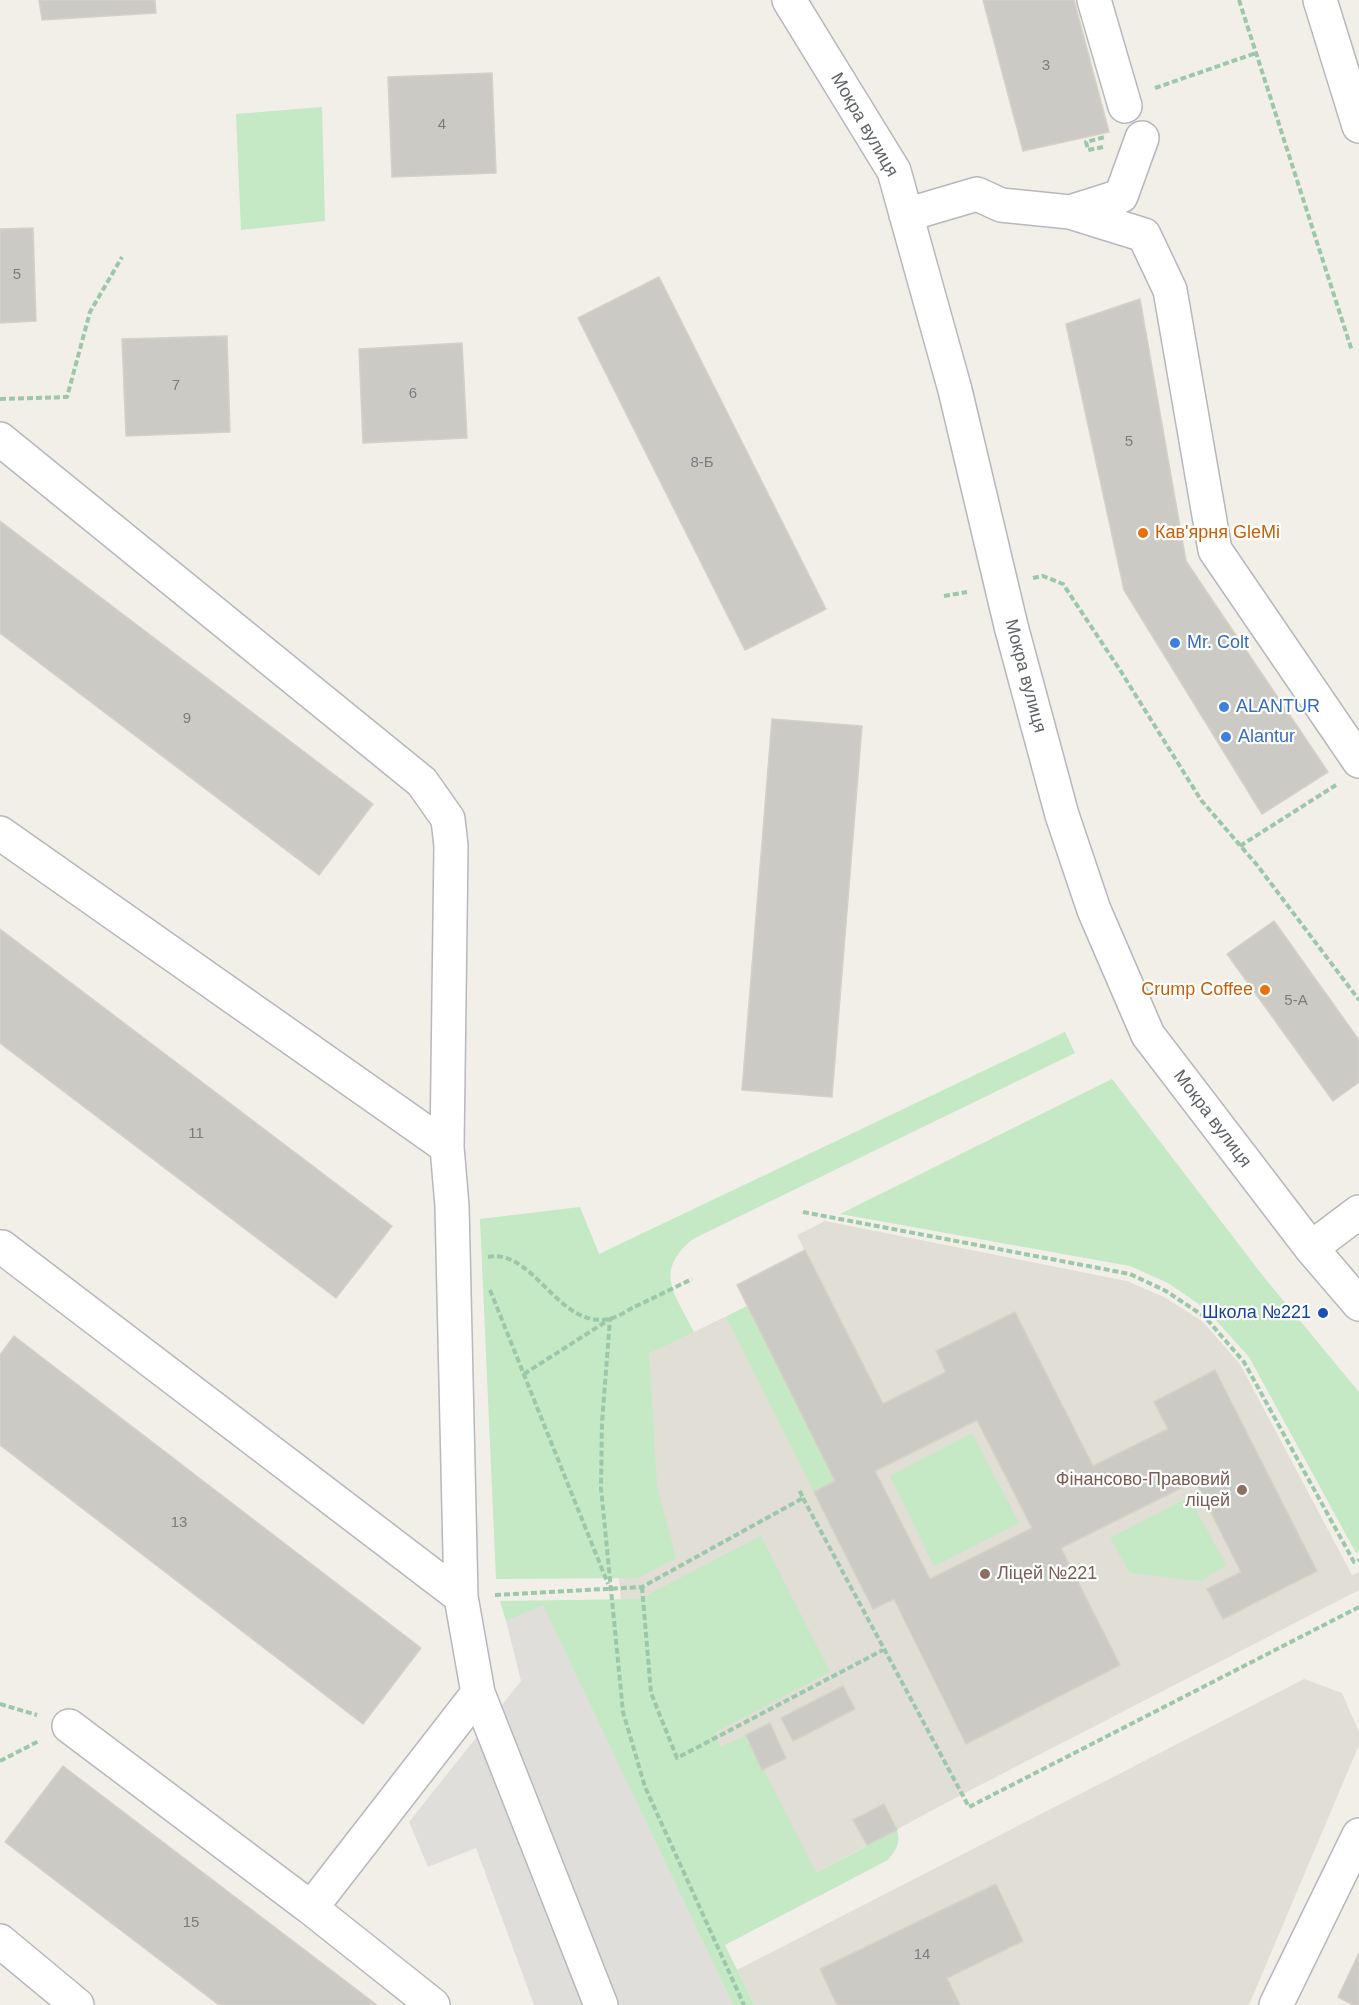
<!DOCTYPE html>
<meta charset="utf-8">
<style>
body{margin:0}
canvas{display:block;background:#f1efe8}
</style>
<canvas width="1359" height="2005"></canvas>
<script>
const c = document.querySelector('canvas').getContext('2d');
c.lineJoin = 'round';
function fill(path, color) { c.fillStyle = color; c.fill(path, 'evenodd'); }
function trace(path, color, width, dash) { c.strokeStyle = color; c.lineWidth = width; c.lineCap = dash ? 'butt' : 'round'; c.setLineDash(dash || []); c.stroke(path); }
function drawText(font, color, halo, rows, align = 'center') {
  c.font = font + ' Helvetica,sans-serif'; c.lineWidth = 4.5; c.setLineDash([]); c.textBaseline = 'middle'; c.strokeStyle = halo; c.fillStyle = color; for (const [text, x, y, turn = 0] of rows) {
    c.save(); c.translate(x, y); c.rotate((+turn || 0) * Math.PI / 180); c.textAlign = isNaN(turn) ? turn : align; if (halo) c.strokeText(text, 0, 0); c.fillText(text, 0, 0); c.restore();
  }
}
const industrial = new Path2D(`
 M543 1604 733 2005H534L476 1848 428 1867 409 1822 521 1681 506 1621Z`);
const education = new Path2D(`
 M825 1221 1127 1281 1166 1298 1203 1322 1240 1364 1352 1575 1359 1572V1590L959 1796 816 1873 633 1706 609 1491 649 1354 747 1306 737 1285 805 1251 797 1235Z
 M1304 1679 1342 1693 1359 1732V1745L1249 2005H754L737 1970Z`);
const green = new Path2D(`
 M322 107 325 221 241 230 236 114Z
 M1065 1032 1075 1053 693 1239C653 1272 675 1293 694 1332L649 1354 657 1486 676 1558 638 1578 496 1579 480 1219 580 1207 599 1254Z
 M1112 1079 1263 1276 1359 1392V1552L1356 1553 1249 1357 1206 1309 1168 1283 1130 1266 840 1214Z
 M747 1306 835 1481 814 1492 726 1317Z
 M972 1433 1019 1523 934 1566 890 1476Z
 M1189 1497 1226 1565 1201 1581 1130 1573 1110 1538Z
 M761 1536 830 1672 714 1733 720 1747 746 1735 816 1873 897 1830C901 1843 896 1850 888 1860L725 1945 754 2005H733L543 1605 506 1621 500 1601 639 1599Z`);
const building = new Path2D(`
 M39 0H155L156 13 42 20Z
 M983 0H1074L1109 132 1023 151Z
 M492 73 496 173 392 177 388 77Z
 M33 228 36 321 0 323V229Z
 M659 277 826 609 745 650 578 318Z
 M1140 299 1186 561 1328 772 1262 814 1124 590 1066 324Z
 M227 336 230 432 126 436 122 339Z
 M462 343 467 438 363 443 359 349Z
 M0 521 373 804 319 875 0 633Z
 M772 719 862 726 832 1097 742 1090Z
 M1274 921 1359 1040V1082L1333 1101 1227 954Z
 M0 929 392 1226 336 1298 0 1043Z
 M805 1250 883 1404 946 1372 936 1351 1015 1312 1093 1466 1168 1429 1154 1402 1215 1370 1317 1571 1223 1619 1207 1589 1241 1572 1195 1481 1061 1548 1120 1665 966 1744 894 1599 873 1609 840 1544 814 1492 835 1481 737 1285ZM977 1420 1032 1528 930 1579 875 1471Z
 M14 1336 421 1648 363 1724 0 1445V1355Z
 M843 1686 855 1709 793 1741 781 1718Z
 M770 1723 786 1758 762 1770 746 1735Z
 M63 1766 377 2005H219L5 1842Z
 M884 1804 897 1830 867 1845 853 1820Z
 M996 1884 1023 1941 947 1978 960 2005H837L820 1969Z
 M1359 1953V2005H1353L1338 1997Z`);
const path = new Path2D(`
 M1239 0 1352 351
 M1155 88 1256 53
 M1103 147 1088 150 1086 142 1105 137
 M0 399 67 397 90 312 122 257
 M1033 578 1043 576 1063 584 1120 670 1201 800 1257 865 1359 1000
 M944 596 967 592
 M1240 846 1336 785
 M803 1212 1130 1274 1166 1291 1205 1317 1244 1362 1354 1562 1359 1560
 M488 1257C534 1248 558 1329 609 1319 618 1317 627 1311 634 1307 654 1298 673 1288 692 1279
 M490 1290 608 1584
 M524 1374 610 1319 602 1422 601 1488 623 1712 645 1787 744 2005
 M803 1498 969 1807 1359 1607
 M642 1587 651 1693 677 1758 883 1650
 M495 1595 642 1587 803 1498 799 1489
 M0 1704 37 1715
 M0 1761 39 1741`);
const minor = new Path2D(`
 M789 0 894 171 955 390 1011 626 1062 815 1094 910 1148 1035 1311 1248 1359 1304
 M1094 0 1125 106
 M1320 0 1359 126
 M1070 212 1144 235 1170 290 1215 550 1359 761
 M906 215 977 194 1001 205 1070 212 1121 196 1142 138
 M0 439 422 782 448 819 451 846 447 1147 452 1206 461 1597 478 1693 601 2005
 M0 833 447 1147
 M2 1247 461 1597
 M1311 1248 1359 1212
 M69 1726 311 1908 433 2005
 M311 1908 478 1693
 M0 1941 77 2005
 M1276 2005 1359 1835`);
const markers = [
 [1143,533,6,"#e8710a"],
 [1175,643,6,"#3f7fe0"],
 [1224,707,6,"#3f7fe0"],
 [1226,737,6,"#3f7fe0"],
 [1265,990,6,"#e8710a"],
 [1323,1313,6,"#1a4fb4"],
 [1242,1490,6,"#8d6e63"],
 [985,1574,6,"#8d6e63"]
];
const numberNames = [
 ["3",1046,66],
 ["4",442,125],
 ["5",17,275],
 ["7",176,386],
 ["6",413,394],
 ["5",1129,442],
 ["8-Б",702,463],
 ["9",187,719],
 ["5-А",1296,1001],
 ["11",196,1134],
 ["13",179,1523],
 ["15",191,1923],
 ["14",922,1955]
];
const streetNames = [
 ["Мокра вулиця",864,125,60],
 ["Мокра вулиця",1025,676,75],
 ["Мокра вулиця",1212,1119,53]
];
const foodNames = [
 ["Кав'ярня GleMi",1155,533],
 ["Crump Coffee",1253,990,"right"]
];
const shopNames = [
 ["Mr. Colt",1187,643],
 ["ALANTUR",1236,707],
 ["Alantur",1238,737]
];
const transitNames = [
 ["Школа №221",1311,1313]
];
const educationNames = [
 ["Фінансово-Правовий",1230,1480],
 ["ліцей",1230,1501],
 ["Ліцей №221",997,1574,"left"]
];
fill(industrial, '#e0deda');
fill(education, '#e1ded6');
fill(green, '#c5e8c5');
fill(building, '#cccac5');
trace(building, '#d6d1c6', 1.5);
trace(minor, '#b5b8bc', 36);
trace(path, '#9cc7a9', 4, [6, 3]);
trace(minor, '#fff', 33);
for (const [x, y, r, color] of markers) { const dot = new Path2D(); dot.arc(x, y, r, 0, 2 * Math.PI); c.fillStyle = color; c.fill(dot); trace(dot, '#fff', 2); }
drawText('15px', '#7a7d7f', null, numberNames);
drawText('18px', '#5f6368', '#fff', streetNames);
drawText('18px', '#c56008', '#fff', foodNames, 'left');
drawText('18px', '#366cbe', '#fff', shopNames, 'left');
drawText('18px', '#164399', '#fff', transitNames, 'right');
drawText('18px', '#785e54', '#fff', educationNames, 'right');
</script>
